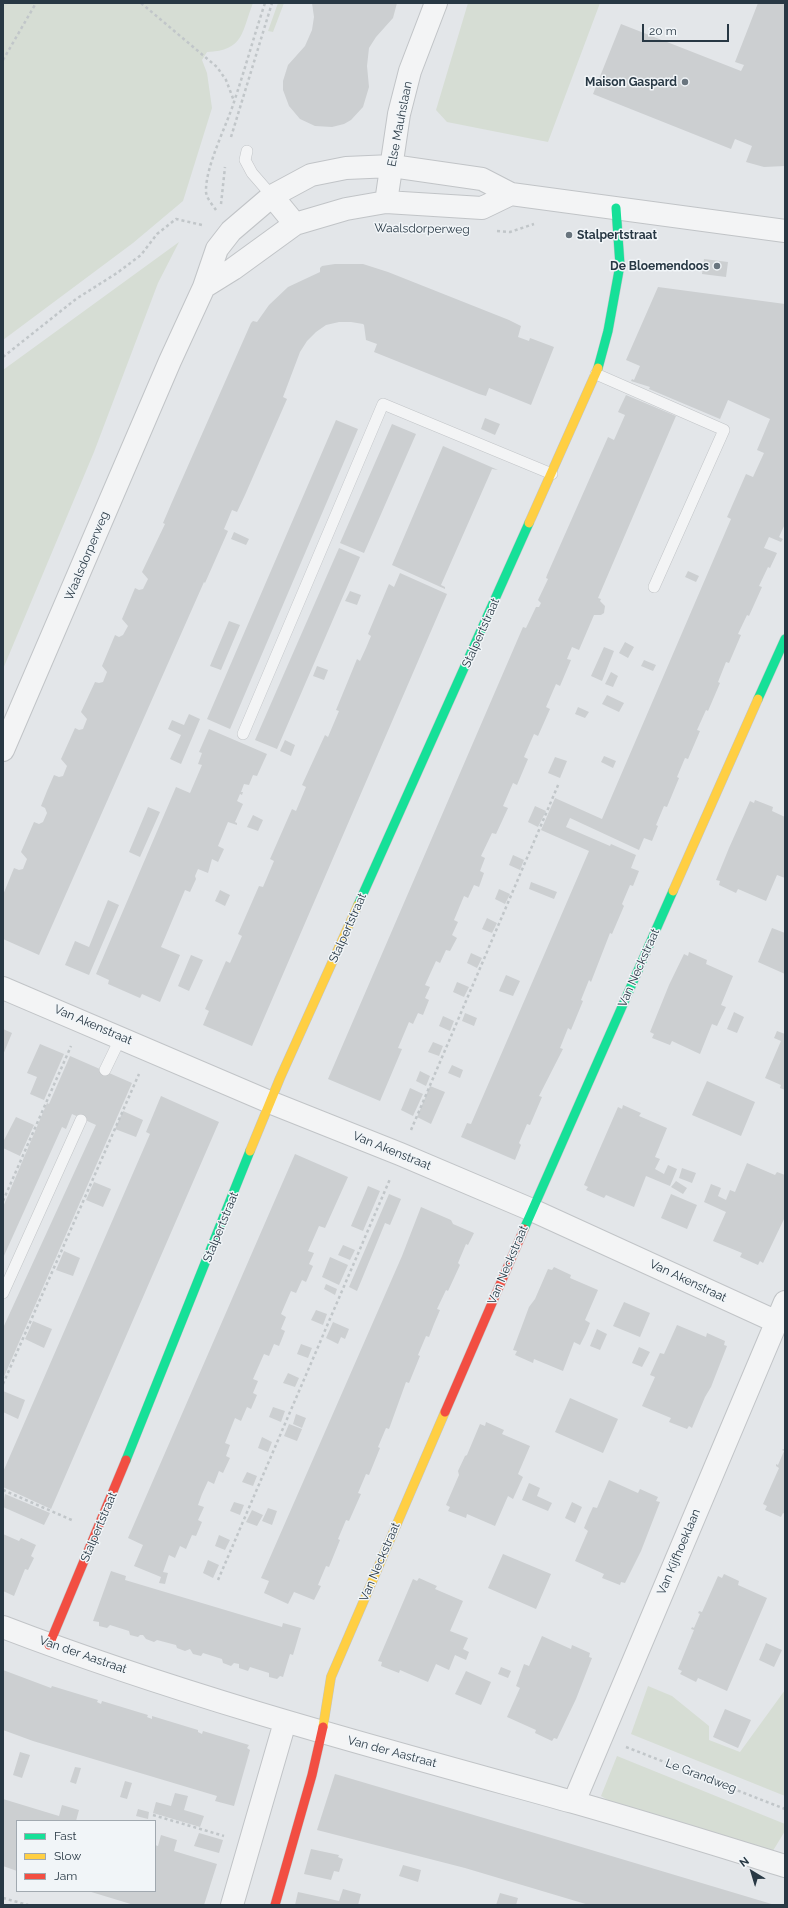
<!DOCTYPE html>
<style>
body{margin:0}
#map{position:relative;width:788px;height:1908px;overflow:hidden;background:#e3e6e9;font-family:Raleway,sans-serif}
canvas{display:block}
.frame{position:absolute;inset:0;border:4px solid #283844;pointer-events:none}
.legend{position:absolute;left:16px;top:1820px;width:140px;height:72px;box-sizing:border-box;background:#f1f5f8;border:1px solid #a1a9b0;margin:0;padding:5px 7px;list-style:none;font-size:12px;color:#283844}
.legend li{display:flex;align-items:center;gap:8px;height:20px}
.legend b{width:20px;border:1px solid #a1a9b0}
.north{position:absolute;left:732px;top:1852px;width:40px;height:40px;-webkit-text-stroke:3px #f1f5f8;paint-order:stroke;rotate:322deg;font-size:11px;font-weight:700;line-height:16px;text-align:center;color:#283844}
.north::after{content:'';display:block;margin:auto;width:14px;height:18px;background:#283844;clip-path:polygon(50% 0,100% 100%,50% 72%,0 100%)}
.scale{position:absolute;left:642px;top:24px;width:87px;height:18px;box-sizing:border-box;border:2px solid #283844;border-top:0;padding-left:5px;font-size:12px;line-height:14px;white-space:nowrap;color:#283844;-webkit-text-stroke:3px #f1f5f8;paint-order:stroke}
</style>
<div id="map">
<canvas width="788" height="1908"></canvas>
<div class="frame"></div>
<ul class="legend">
<li><b style="height:5px;background:#16e098"></b>Fast</li>
<li><b style="height:5px;background:#ffcf43"></b>Slow</li>
<li><b style="height:5px;background:#f24e42"></b>Jam</li>
</ul>
<div class="north">N</div>
<div class="scale">20 m</div>
</div>
<script>
const c = document.querySelector('canvas').getContext('2d');
c.lineJoin = 'round';
function fill(path, color) { c.fillStyle = color; c.fill(path, 'evenodd'); }
function trace(path, color, width, dash) { c.strokeStyle = color; c.lineWidth = width; c.lineCap = dash ? 'butt' : 'round'; c.setLineDash(dash || []); c.stroke(path); }
function drawText(font, color, halo, rows, align = 'center') {
  c.font = font + ' Raleway,sans-serif'; c.lineWidth = 3; c.setLineDash([]); c.textBaseline = 'middle'; c.strokeStyle = halo; c.fillStyle = color; for (const [text, x, y, turn = 0] of rows) {
    c.save(); c.translate(x, y); c.rotate((+turn || 0) * Math.PI / 180); c.textAlign = isNaN(turn) ? turn : align; if (halo) c.strokeText(text, 0, 0); c.fillText(text, 0, 0); c.restore();
  }
}
const green = new Path2D(`
 M3 3H253C242 31 244 51 207 52L202 60 207 73 212 108 183 201 133 243 3 340Z
 M278 3H284L273 32 268 31Z
 M468 3H600L548 142 447 122 436 110Z
 M179 242 158 283 94 452 3 669V370Z
 M648 1686 672 1696 709 1726V1740L740 1752 785 1690V1796L631 1734Z
 M617 1756 785 1824V1831L771 1854 611 1802 601 1796Z`);
const building = new Path2D(`
 M312 3H397L393 18 376 37 369 48 367 66 369 87 363 107 351 120 344 124 332 127 315 126 300 119 289 106 283 90V81L288 65 305 46 312 30 314 17Z
 M758 3H785V166L764 167 746 162 752 146 735 139 731 149 593 94 621 24 741 71 744 65 735 62Z
 M704 259 728 262 726 277 702 274Z
 M335 264H363L388 272 509 320 521 326 518 337 529 341 530 338 554 347 531 405 489 388 486 396 479 394 374 352 377 344 366 340 364 325 363 324 351 322H339L326 325 316 332 307 341 300 352 283 397 287 399 245 495 237 512 232 510 224 529 228 531 205 583 204 582 39 955 3 939V895L14 868 19 870 23 869 27 859 21 852 34 822 39 824 43 822 47 813 45 808 41 806 47 791 54 775 59 777 63 776 67 766 61 759 75 728 79 730 83 729 87 719 81 712 95 682 99 683 103 682 107 672 102 666 115 635 119 637 123 635 128 626 122 619 135 588 139 590 143 589 148 579 142 572 165 524 163 523 172 502 251 323 253 321 257 322 269 305 288 287 320 272V268L322 266Z
 M658 287 785 304V524L779 537 783 539 781 542 769 537 764 548 777 553 770 568 768 567 759 586 762 587 749 616 747 615 738 634 741 635 729 663 726 662 718 682 720 683 708 711 706 710 697 730 700 731 688 759 685 758 677 777 679 778 667 807 664 806 656 825 658 826 652 841 644 838 639 850 570 818 566 827 610 846 611 844 636 855 631 868 639 871 633 886 630 885 622 904 624 906 612 934 610 933 591 982 589 980 581 1000 583 1001 571 1030 568 1028 560 1048 563 1049 539 1096 542 1097 530 1125 527 1124 519 1143 521 1145 515 1160 461 1137 467 1123 471 1124 589 851 541 830 555 798 602 819 731 519 727 517 728 515 746 474 753 477 764 453 757 450 770 419 728 400 720 419 649 389 650 387 631 381 632 379 634 380 640 366 626 360Z
 M626 395 676 416 598 598 601 599 600 601 605 606 604 613 601 615H594L579 650 572 647 567 659 571 660 560 686 556 684 546 707 550 709 538 736 534 734 524 757 528 759 517 785 513 783 503 806 508 808 496 834 492 833 481 856 485 858 480 871 484 873 479 887 474 885 468 898 464 896 454 920 458 922 452 935 457 938 450 951 446 950 440 963 436 961 425 985 430 987 425 998 429 1000 423 1015 418 1013 413 1024 409 1022 398 1048 402 1049 380 1101 328 1079 523 627 526 628 536 607H539L541 603 538 600 548 579 546 578 547 575 608 437 614 440 625 415 618 412Z
 M485 418 500 424 495 435 481 429Z
 M336 420 358 429 230 729 207 719Z
 M392 424 416 434 364 553 340 543Z
 M443 446 498 470 492 469 441 585 445 587V589L392 565Z
 M234 532 249 539 246 545 231 539Z
 M339 548 360 557 277 749 255 740Z
 M688 571 699 576 696 582 685 577Z
 M400 573 447 594 252 1046 203 1025 209 1011 205 1009 226 961 230 963 242 936 238 934 259 886 263 887 274 861 270 859 292 809 296 811 306 787 302 785 325 735 328 737 339 711 336 710 357 659 360 661 366 648 371 636 368 634 389 584 394 587Z
 M350 591 361 595 357 605 345 601Z
 M229 621 240 625 221 670 210 666Z
 M625 642 634 647 628 658 619 653Z
 M604 647 614 651 602 681 591 676Z
 M644 660 656 665 653 671 641 666Z
 M317 666 328 670 324 680 313 676Z
 M611 672 618 676 613 687 605 684Z
 M607 695 624 703 619 712 602 704Z
 M578 707 589 712 585 718 575 714Z
 M189 714 200 719 181 764 170 759 181 735 168 729 172 720 184 725Z
 M209 729 267 754 257 776 253 775 249 785 244 784 241 792H243L242 795 240 794 237 801 243 804 235 822 237 823V825L228 822 218 846 224 849 218 862 212 859 208 873 198 869 195 876 196 879 190 892 185 890 161 947 180 955 160 1002 142 994 140 998 108 984 109 980 96 974 176 787 190 793 202 765 198 764 202 753 199 752Z
 M285 740 295 745 291 756 280 751Z
 M604 756 616 761 613 768 601 762Z
 M555 757 567 761 560 778 548 773Z
 M755 800 773 807 772 811 785 817V878L777 875 766 901 738 889 736 893 719 885 720 881 716 880 729 848 750 801 754 803Z
 M535 806 546 811 538 827 528 822Z
 M148 807 160 812 140 857 129 852Z
 M253 815 263 820 258 831 247 827Z
 M513 855 524 860 520 870 509 865Z
 M531 882 557 892 554 899 529 889Z
 M499 889 510 894 505 904 495 899Z
 M220 890 230 895 225 906 215 901Z
 M108 900 119 905 89 975 65 965 75 941 89 947Z
 M487 918 497 923 492 933 482 929Z
 M772 928 785 933V974L758 962Z
 M689 952 707 960 706 964 733 976 721 1005 726 1007 717 1026 712 1024 700 1054 672 1041 670 1045 652 1038 654 1034 650 1032 669 985 684 954 688 956Z
 M471 953 482 958 477 968 467 963Z
 M191 955 203 960 189 991 178 986Z
 M506 975 520 981 513 996 499 991Z
 M457 982 469 987 464 997 453 992Z
 M734 1012 744 1017 737 1033 727 1029Z
 M465 1013 477 1018 474 1026 462 1021Z
 M443 1016 454 1021 450 1031 439 1026Z
 M3 1029 12 1033 3 1055Z
 M777 1031 785 1034V1090L780 1088 781 1085 765 1078 781 1041 774 1038Z
 M433 1042 443 1046 439 1056 428 1052Z
 M40 1044 64 1054 44 1100 30 1094 37 1077 27 1073Z
 M70 1056 132 1083 3 1379V1328L96 1125 72 1114 66 1129 62 1127 3 1258V1207L47 1103 49 1104Z
 M452 1065 463 1070 460 1078 448 1073Z
 M420 1071 430 1076 426 1086 416 1081Z
 M707 1081 755 1102 741 1136 692 1115Z
 M430 1086 445 1092 431 1124 417 1117Z
 M410 1088 423 1094 413 1116 401 1110Z
 M161 1096 219 1122 51 1509 3 1487V1472L150 1134 146 1132Z
 M623 1105 641 1113 639 1116 667 1128 655 1157 660 1159 655 1169 664 1174 668 1165 677 1169 670 1186 646 1176 634 1207 606 1195 604 1198 586 1190 588 1187 584 1185 618 1107 622 1109Z
 M123 1111 143 1120 136 1137 115 1129Z
 M16 1117 34 1125 20 1156 3 1148V1142Z
 M295 1154 348 1177 325 1228 319 1226 308 1251 314 1253 309 1264 313 1266 306 1282 302 1280 296 1293 291 1291 281 1314 286 1317 281 1329 285 1331 279 1346 274 1344 269 1356 264 1354 253 1379 258 1381 253 1393 257 1395 251 1409 247 1407 241 1421 235 1418 225 1443 230 1445 226 1456 230 1458 223 1473 219 1471 214 1484 208 1481 202 1494 198 1505 204 1507 198 1520 202 1522 196 1536 192 1535 186 1549 180 1546 175 1558 169 1555 163 1572 168 1573 165 1584 159 1583 161 1577 134 1566 143 1545 128 1538Z
 M747 1163 775 1175 777 1172 785 1175V1217L763 1263 760 1261 758 1265 740 1257 742 1253 713 1241 726 1212 704 1202 711 1184 721 1188 718 1196 726 1200 730 1190 735 1192Z
 M682 1168 696 1173 692 1183 679 1178Z
 M676 1181 687 1188 683 1194 671 1187Z
 M94 1182 111 1189 103 1207 86 1200Z
 M368 1186 380 1191 363 1231 351 1226Z
 M389 1194 401 1199 390 1225 385 1223 357 1291 349 1287Z
 M671 1194 697 1205 687 1229 661 1218Z
 M421 1207 451 1220 453 1224 474 1233 468 1245 466 1244 458 1263 460 1265 448 1291 446 1290 437 1309 440 1310 434 1324 429 1337 426 1336 418 1355 420 1356 409 1383 406 1382 389 1429 386 1428 378 1447 380 1448 369 1475 366 1474 358 1493 361 1494 349 1521 346 1520 338 1539 340 1540 329 1567 326 1566 318 1585 321 1586 314 1600 294 1592 288 1604 264 1593 269 1581 261 1578 402 1256Z
 M343 1245 355 1250 350 1260 338 1255Z
 M64 1251 80 1258 73 1276 56 1270Z
 M330 1257 348 1265 339 1285 322 1277Z
 M554 1267 571 1275 570 1278 598 1290 585 1320 590 1323 586 1333 580 1345 574 1342 563 1371 534 1359 533 1363 515 1355 517 1351 513 1350 529 1307 535 1299 548 1269 552 1270Z
 M326 1284 337 1289 335 1295 324 1289Z
 M624 1302 650 1313 640 1337 613 1326Z
 M316 1310 327 1314 323 1325 311 1320Z
 M33 1321 52 1329 44 1348 25 1339Z
 M333 1322 349 1329 345 1339 341 1337 338 1344 326 1338Z
 M677 1325 706 1337 707 1333 725 1341 724 1345 727 1346 711 1387 705 1397 692 1428 689 1426 687 1429 669 1422 671 1418 642 1406 655 1377 650 1375 660 1353 664 1354Z
 M597 1329 607 1334 600 1350 590 1346Z
 M301 1344 312 1348 308 1358 297 1354Z
 M639 1347 650 1352 642 1367 632 1363Z
 M288 1373 299 1378 295 1387 283 1383Z
 M3 1391 25 1400 18 1419 3 1412Z
 M570 1398 618 1419 603 1453 555 1432Z
 M273 1407 285 1411 281 1422 269 1417Z
 M296 1414 306 1418 302 1428 293 1424Z
 M486 1422 504 1430 502 1434 530 1446 518 1474 523 1477 513 1499 508 1496 495 1526 467 1514 466 1518 448 1511 450 1507 446 1505 459 1475 458 1471 465 1456 467 1455 480 1424 485 1426Z
 M289 1424 302 1429 297 1441 284 1436Z
 M262 1437 272 1442 268 1452 258 1448Z
 M783 1449H785V1514L783 1513 781 1517 765 1510 767 1506 763 1504 779 1468 776 1466V1464L778 1465 784 1451 782 1450Z
 M247 1472 257 1476 253 1486 242 1482Z
 M609 1480 638 1493 640 1489 658 1497 656 1501 660 1502 641 1551 625 1583 621 1582 620 1585 602 1578 604 1574 575 1561 588 1531 584 1528 588 1518 593 1507 597 1508Z
 M529 1483 540 1488 537 1496 552 1503 548 1511 522 1500Z
 M5 1494 50 1513 44 1525 3 1507Z
 M234 1502 244 1505 240 1515 230 1511Z
 M572 1502 582 1507 575 1523 565 1518Z
 M268 1508 277 1511 272 1525 262 1521Z
 M252 1510 263 1515 257 1526 246 1522Z
 M3 1534 19 1541 21 1538 36 1545 31 1556 34 1558 28 1570 25 1569 14 1596 3 1591Z
 M219 1535 230 1540 225 1550 215 1546Z
 M503 1554 551 1574 536 1609 488 1588Z
 M208 1560 219 1565 213 1578 203 1573Z
 M111 1571 126 1576 125 1580 282 1627 283 1623 301 1628 293 1655 290 1654 283 1677 280 1676 277 1679 269 1677V1673L250 1667 248 1671 239 1668V1664L234 1663 231 1666 223 1663 222 1659 203 1653 201 1656 193 1654 190 1649 185 1651 177 1648 176 1645 157 1640 154 1642 146 1639 143 1635H140L138 1637 130 1635 129 1631 110 1625 107 1628 99 1626V1622L93 1621Z
 M724 1574 739 1581 738 1585 767 1598 727 1691 698 1678 696 1682 680 1674 682 1671 678 1669 694 1630 691 1629 692 1627 694 1628 700 1614 698 1613 699 1611 702 1612 718 1576 722 1578Z
 M419 1578 437 1586 435 1589 463 1601 450 1631 468 1638 463 1649 469 1652 466 1660 455 1655 449 1670 436 1664 428 1682 400 1670 399 1673 381 1666 382 1662 378 1661 413 1579 417 1581Z
 M542 1636 571 1649 572 1645 590 1653 589 1657 592 1658 576 1699 557 1739 554 1738 552 1741 535 1733 536 1730 507 1717 520 1688 516 1686 524 1664 529 1666Z
 M766 1643 782 1650 774 1667 759 1660Z
 M501 1667 511 1671 508 1678 498 1674Z
 M3 1670 51 1688 52 1686 98 1700 97 1702 101 1704 102 1701 148 1715 147 1717 152 1719V1716L198 1730V1732L202 1734 203 1731 249 1745 247 1748 250 1750 234 1806 215 1801 217 1796 33 1741 3 1730Z
 M466 1671 491 1682 481 1705 455 1694Z
 M725 1709 751 1720 738 1748 713 1737Z
 M20 1752 30 1755 22 1778 13 1775Z
 M75 1767 81 1768 76 1784 70 1782Z
 M335 1774 528 1831 775 1905H589L465 1868 317 1830Z
 M125 1781 132 1783 127 1799 120 1797Z
 M175 1793 188 1796 184 1810 204 1816 200 1827 153 1813 156 1802 171 1806Z
 M3 1799 59 1816 62 1805 79 1810 76 1821H17V1871L3 1866Z
 M138 1809 149 1812 148 1819 136 1816Z
 M199 1833 223 1840 219 1853 194 1846Z
 M161 1835 177 1840 174 1851 217 1864 204 1905H134L88 1891H155V1845L158 1846Z
 M311 1849 339 1855 338 1857 343 1859 339 1872 334 1871 331 1880 304 1874Z
 M403 1865 421 1870 418 1882 399 1876Z
 M343 1889 361 1894 358 1905H295L298 1892 339 1901Z
 M500 1893 518 1898 516 1905H496Z`);
const path = new Path2D(`
 M141 3 217 67 226 80 234 101
 M3 60 36 3
 M231 137 272 3
 M221 204 225 167
 M216 210C212 204 205 197 206 189 207 163 226 127 234 102 245 69 254 36 265 3
 M497 231 510 232 534 224
 M3 357 76 299 117 273 141 255 157 234 176 219 202 225
 M411 1130 559 783
 M3 1201 71 1046
 M3 1384 139 1074
 M3 1490 74 1521
 M218 1580 390 1179
 M626 1747 785 1809
 M153 1815 224 1836
 M3 1898 28 1905`);
const lane = new Path2D(`
 M247 151 245 160 252 173 272 196
 M596 374 724 430 654 587
 M243 734 383 404 552 474
 M105 1070 121 1037
 M3 1293 81 1120`);
const street = new Path2D(`
 M272 196 295 224
 M386 202 399 114 410 71 436 3
 M204 287 233 269 295 224 346 209 386 202 482 208 511 194
 M3 750 170 361 204 287 217 249 231 231 272 196 311 175 346 168 392 166 482 179 511 194 785 231
 M3 988 272 1103 400 1154 532 1210 777 1322
 M3 1627C188 1698 382 1749 573 1802 644 1822 714 1844 785 1866
 M574 1802 785 1302
 M232 1905 285 1722`);
const fast = new Path2D(`
 M598 368 608 331 620 265 616 208
 M758 699 785 639
 M358 905 529 523
 M524 1229 673 891
 M126 1460 250 1151`);
const slow = new Path2D(`
 M529 523 598 368
 M673 891 758 699
 M250 1151 280 1078 358 905
 M323 1727 331 1677 445 1412`);
const jam = new Path2D(`
 M445 1412 524 1229
 M49 1645 126 1460
 M275 1905 312 1775 323 1727`);
const markers = [
 [685,82,4,"#69757e"],
 [569,235,4,"#69757e"],
 [717,266,4,"#69757e"]
];
const poiNames = [
 ["Maison Gaspard",677,82],
 ["Stalpertstraat",577,235,"left"],
 ["De Bloemendoos",709,266]
];
const streetNames = [
 ["Else Mauhslaan",400,124,-79],
 ["Waalsdorperweg",422,229,1],
 ["Waalsdorperweg",87,556,-67],
 ["Stalpertstraat",481,633,-66],
 ["Stalpertstraat",348,928,-66],
 ["Van Neckstraat",639,968,-66],
 ["Van Akenstraat",93,1025,23],
 ["Van Akenstraat",392,1151,22],
 ["Stalpertstraat",221,1227,-68],
 ["Van Neckstraat",508,1265,-67],
 ["Van Akenstraat",688,1281,25],
 ["Stalpertstraat",99,1527,-67],
 ["Van Kijfhoeklaan",679,1552,-67],
 ["Van Neckstraat",380,1562,-67],
 ["Van der Aastraat",83,1655,19],
 ["Van der Aastraat",392,1752,15],
 ["Le Grandweg",701,1776,21]
];
fill(green, '#d6ddd4');
fill(building, '#cccfd1');
trace(lane, '#c1c4c7', 12);
trace(street, '#c1c4c7', 24);
trace(fast, '#c1c4c7', 10);
trace(slow, '#c1c4c7', 10);
trace(jam, '#c1c4c7', 10);
trace(path, '#c1c6c9', 2.5, [3, 3]);
trace(lane, '#f3f4f5', 11);
trace(street, '#f3f4f5', 22);
trace(fast, '#16e098', 9);
trace(slow, '#ffcf43', 9);
trace(jam, '#f24e42', 9);
for (const [x, y, r, color] of markers) { const dot = new Path2D(); dot.arc(x, y, r, 0, 2 * Math.PI); c.fillStyle = color; c.fill(dot); trace(dot, '#f1f5f8', 1.5); }
drawText('bold 12px', '#283844', '#f1f5f8', poiNames, 'right');
drawText('12px', '#283844', '#f1f5f8', streetNames);
</script>
